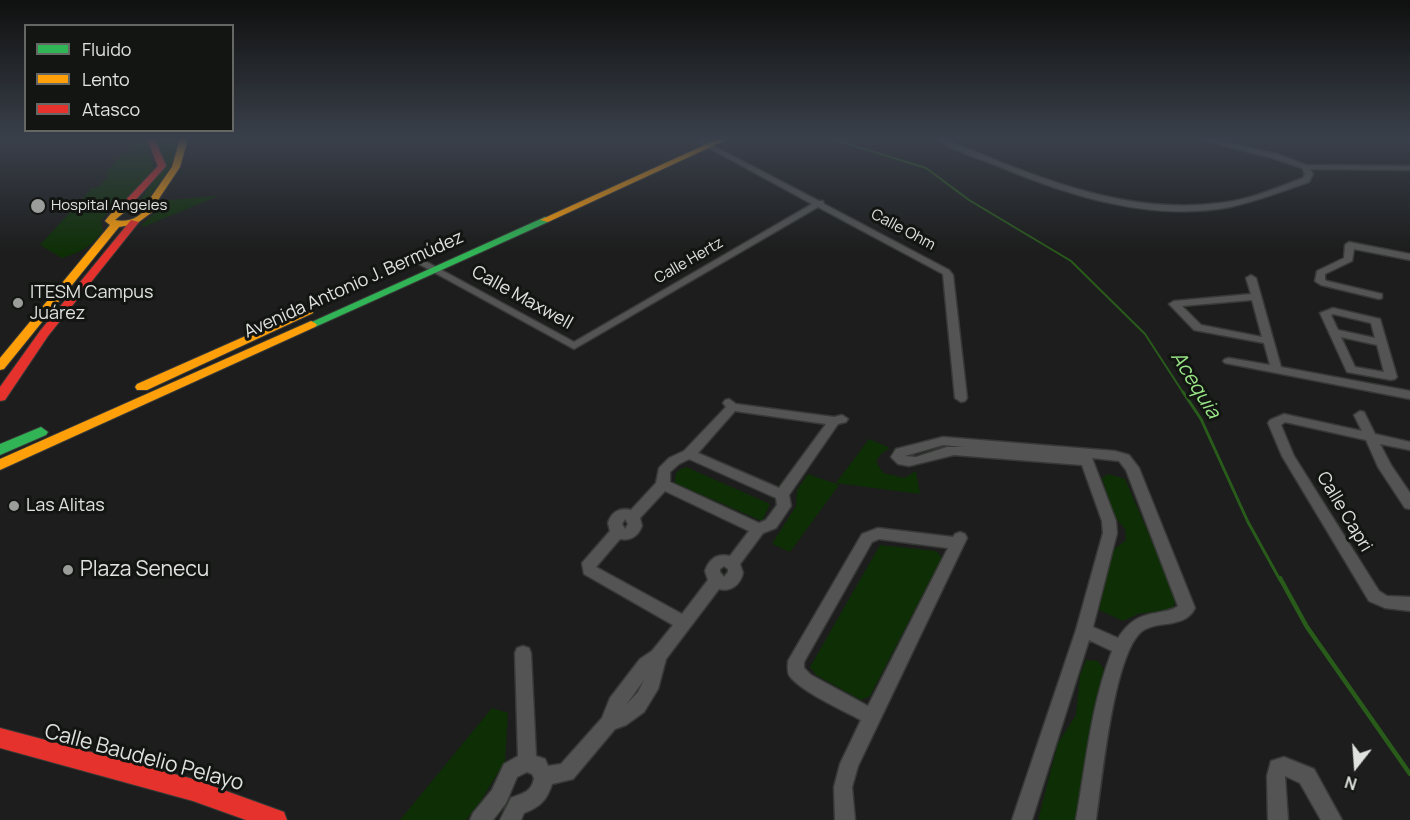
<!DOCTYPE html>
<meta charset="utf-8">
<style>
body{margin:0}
#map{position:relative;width:1410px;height:820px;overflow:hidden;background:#1c1d1c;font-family:Manrope,sans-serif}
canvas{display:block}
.legend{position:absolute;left:24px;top:24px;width:210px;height:108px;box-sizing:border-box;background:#121512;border:2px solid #646764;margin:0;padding:8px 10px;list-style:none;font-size:18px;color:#e0e2df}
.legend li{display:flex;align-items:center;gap:12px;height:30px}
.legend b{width:30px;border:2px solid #646764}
.north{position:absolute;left:1326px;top:736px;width:60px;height:60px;-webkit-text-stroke:4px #121512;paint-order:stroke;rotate:197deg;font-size:16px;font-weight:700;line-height:24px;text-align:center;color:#e0e2df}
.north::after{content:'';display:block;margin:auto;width:21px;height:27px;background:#e0e2df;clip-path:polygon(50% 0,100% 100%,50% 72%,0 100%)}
</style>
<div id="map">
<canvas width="1410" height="820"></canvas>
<ul class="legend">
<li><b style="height:8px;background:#30b455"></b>Fluido</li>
<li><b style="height:8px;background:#ff9f0a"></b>Lento</li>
<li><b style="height:8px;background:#e5322d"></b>Atasco</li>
</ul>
<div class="north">N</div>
</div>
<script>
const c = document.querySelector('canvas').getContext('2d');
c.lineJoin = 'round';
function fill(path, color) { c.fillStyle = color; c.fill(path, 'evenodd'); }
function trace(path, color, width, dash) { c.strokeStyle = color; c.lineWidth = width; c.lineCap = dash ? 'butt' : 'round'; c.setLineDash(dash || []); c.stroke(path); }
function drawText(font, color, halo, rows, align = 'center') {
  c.font = font + ' Manrope,sans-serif'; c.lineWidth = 6; c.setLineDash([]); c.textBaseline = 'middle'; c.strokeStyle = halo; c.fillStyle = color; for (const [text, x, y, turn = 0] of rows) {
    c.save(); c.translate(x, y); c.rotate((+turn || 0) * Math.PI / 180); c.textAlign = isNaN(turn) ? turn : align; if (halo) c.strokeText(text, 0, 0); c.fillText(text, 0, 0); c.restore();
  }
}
const green = new Path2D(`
 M157 139H180L171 167 147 200H140L165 165Z
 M145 140 154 168 153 172 128 200 110 210 101 220 103 231C91 247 81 252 62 258L40 245 92 188 99 187 108 176 106 172 133 143Z
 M218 196 145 226H140L158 210V201Z
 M869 439 890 448 882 453 876 461 883 473 904 478 916 471 920 494 836 483Z
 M686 467 770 504 762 521 675 483C675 473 677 470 686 467Z
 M808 474 839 485 790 552 772 544 796 506 797 490Z
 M1108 474 1125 479 1176 597 1173 609 1138 614 1123 621 1099 610 1112 551 1126 540 1125 529 1115 517 1102 478Z
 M880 545 936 551 942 557 870 696 861 700 816 675 810 667Z
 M1086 660 1098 661 1105 671C1097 686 1099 700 1094 717 1085 750 1084 786 1078 820H1038L1058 743 1076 715 1080 676Z
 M492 708 508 713 505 761 482 799 466 820H400Z`);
const streamFar2 = new Path2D(`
 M832 139 926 168 969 200 1071 261 1145 334 1184 394`);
const streamFar1 = new Path2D(`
 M1183 392 1201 419 1248 522 1280 580`);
const stream = new Path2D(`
 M1280 578 1307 627 1410 774`);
const street = new Path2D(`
 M936 139H944C1032 175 1123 216 1220 203 1249 200 1276 188 1303 178L1305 174 1302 168 1272 158 1202 140 1201 139H1211L1277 154 1306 165 1410 166V170L1310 169 1313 174 1309 182C1283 191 1257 201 1230 207 1151 222 1070 196 998 166 983 160 945 148 936 139Z
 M698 140H702L819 201H823L824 204 949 270 953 275 967 398 965 401 961 402 955 398 943 274 818 207 574 349 417 263 419 261H425L574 342 812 204 698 142Z
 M1349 242 1410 254V260L1354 249 1352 261 1325 274V280L1327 281 1382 294V298L1379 299 1321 285 1315 281 1317 271 1344 258 1345 245Z
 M1251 275 1256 278 1281 367 1410 391V399L1225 363 1223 361 1225 359 1229 358 1270 365 1264 343 1194 330 1169 304 1174 301 1251 294 1246 278ZM1252 300 1262 337 1201 325 1182 306Z
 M1333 308 1380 319 1397 377 1395 379 1391 380 1347 372 1320 313ZM1333 314 1371 323 1375 338 1338 330 1331 315ZM1341 337 1377 345 1384 372 1355 367Z
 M729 399 736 404 834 417 842 415 848 419 846 422 838 424 789 495 791 506 776 528 763 533 740 564 743 573C740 585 731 592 719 589L666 659 658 689 644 712 626 725 615 729 573 779 552 784C547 800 540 807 524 813L521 820H500L511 798C523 793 532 792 534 778L532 774 527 772 517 777 506 803 493 820H470L473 813 492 790 504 764 518 756 515 653 517 648 523 646 529 648 531 653 536 756 545 759 548 766 561 764 602 718 610 698 640 659 652 651 673 625 584 574 582 563 610 531 608 523C611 512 620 507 631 510L656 483 659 468 669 458 684 451 726 407 723 403 725 400ZM735 411 826 424 779 488 698 453ZM689 459 776 498 777 505 766 520 759 523 670 482V472L679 464ZM665 491 749 531 730 556C717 553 709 559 705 571L708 580 682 614 596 567 620 539C631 541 638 536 642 526L640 518ZM625 519 628 524 625 529 622 524ZM724 566 728 569V572L724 577 720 572V569ZM644 680 638 692 626 705Z
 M1360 411 1364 412 1375 434 1410 442V450L1380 444 1391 465 1410 493V509L1405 508 1378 467 1366 440 1285 422 1281 425 1294 456 1379 591 1387 596 1410 597V611L1385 608 1369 601 1282 456 1268 423 1270 420 1284 414 1362 431 1354 415Z
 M943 437 1115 451 1129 455 1139 468 1195 608C1184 631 1154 618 1139 634 1113 662 1102 779 1096 820H1076C1086 764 1091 705 1112 651L1089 640 1032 820H1012L1076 630 1103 533 1102 521 1082 465 954 455 909 466 898 464 891 457 896 449ZM943 445 964 447H947L916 457 905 456ZM1092 458 1119 461 1126 470 1178 606C1171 611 1164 611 1156 613 1137 616 1128 623 1118 638L1093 627 1117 533 1116 521Z
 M878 528 953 537 955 534 960 532 965 534 967 538 858 766 852 787 855 820H835L834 787 840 764 861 720C844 711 798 690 789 675 787 670 788 666 788 661L862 534ZM879 539 948 548 868 706 811 675 804 668V662L872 542Z
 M1284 757 1314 769 1342 820H1321L1300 783 1285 776 1288 820H1268L1267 776 1271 761Z`);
const fast = new Path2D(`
 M545 217 548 218V222L315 327H307L305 325Z
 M41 427 48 432 46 435 0 455V444Z`);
const slow = new Path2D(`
 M180 139H188L180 167 156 203 155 210 136 224 119 227 4 369 0 370V358L110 225 105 221C115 206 131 199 149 200L172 167ZM147 205C143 217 128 223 115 220L128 209Z
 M718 139H728L548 222 540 220Z
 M309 308 313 309V313L147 390H137L135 387 137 384Z
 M311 321 315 323 317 325 315 327 0 470V459Z`);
const jam = new Path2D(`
 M147 139H155L166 166 130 206H124V202L158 166Z
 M131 220 139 222 48 336 5 400 0 401V387L40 331Z
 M0 728 193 779 284 812 287 820H246L193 801 0 748Z`);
const markers = [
 [38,206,8,"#9b9d9b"],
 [18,303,6,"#9b9d9b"],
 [14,506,6,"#9b9d9b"],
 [68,570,6,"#9b9d9b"]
];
const farPoinames = [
 ["Hospital Angeles",51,206]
];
const farStreetnames = [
 ["Calle Ohm",903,230,28],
 ["Calle Hertz",689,261,-30]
];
const streetNames = [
 ["Avenida Antonio J. Bermúdez",354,285,-24],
 ["Calle Maxwell",522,298,29],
 ["Calle Capri",1344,512,59]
];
const poiNames = [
 ["ITESM Campus",30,293],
 ["Juárez",30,314],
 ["Las Alitas",26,506]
];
const waterNames = [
 ["Acequia",1195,385,58]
];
const nearPoinames = [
 ["Plaza Senecu",80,570]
];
const nearStreetnames = [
 ["Calle Baudelio Pelayo",144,758,15]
];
fill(green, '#0e2f06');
trace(streamFar2, '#295b1b', 2);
trace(streamFar1, '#295b1b', 3);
trace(stream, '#295b1b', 4.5);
trace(street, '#373937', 3);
trace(fast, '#373937', 2);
trace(slow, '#373937', 2);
trace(jam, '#373937', 2);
fill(street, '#535453');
fill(fast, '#30b455');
fill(slow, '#ff9f0a');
fill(jam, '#e5322d');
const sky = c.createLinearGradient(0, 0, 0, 253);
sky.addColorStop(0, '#0f100f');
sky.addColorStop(0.55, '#3a404b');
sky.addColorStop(1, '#3a404b00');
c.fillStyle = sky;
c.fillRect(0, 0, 1410, 253);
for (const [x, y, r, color] of markers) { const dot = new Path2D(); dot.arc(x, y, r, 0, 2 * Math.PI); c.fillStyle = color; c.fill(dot); trace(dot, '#121512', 2); }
drawText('15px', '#e0e2df', '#121512', farPoinames, 'left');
drawText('15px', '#e0e2df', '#121512', farStreetnames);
drawText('18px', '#e0e2df', '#121512', streetNames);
drawText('18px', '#e0e2df', '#121512', poiNames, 'left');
drawText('italic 20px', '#98e586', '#121512', waterNames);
drawText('21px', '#e0e2df', '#121512', nearPoinames, 'left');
drawText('21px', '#e0e2df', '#121512', nearStreetnames);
</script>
